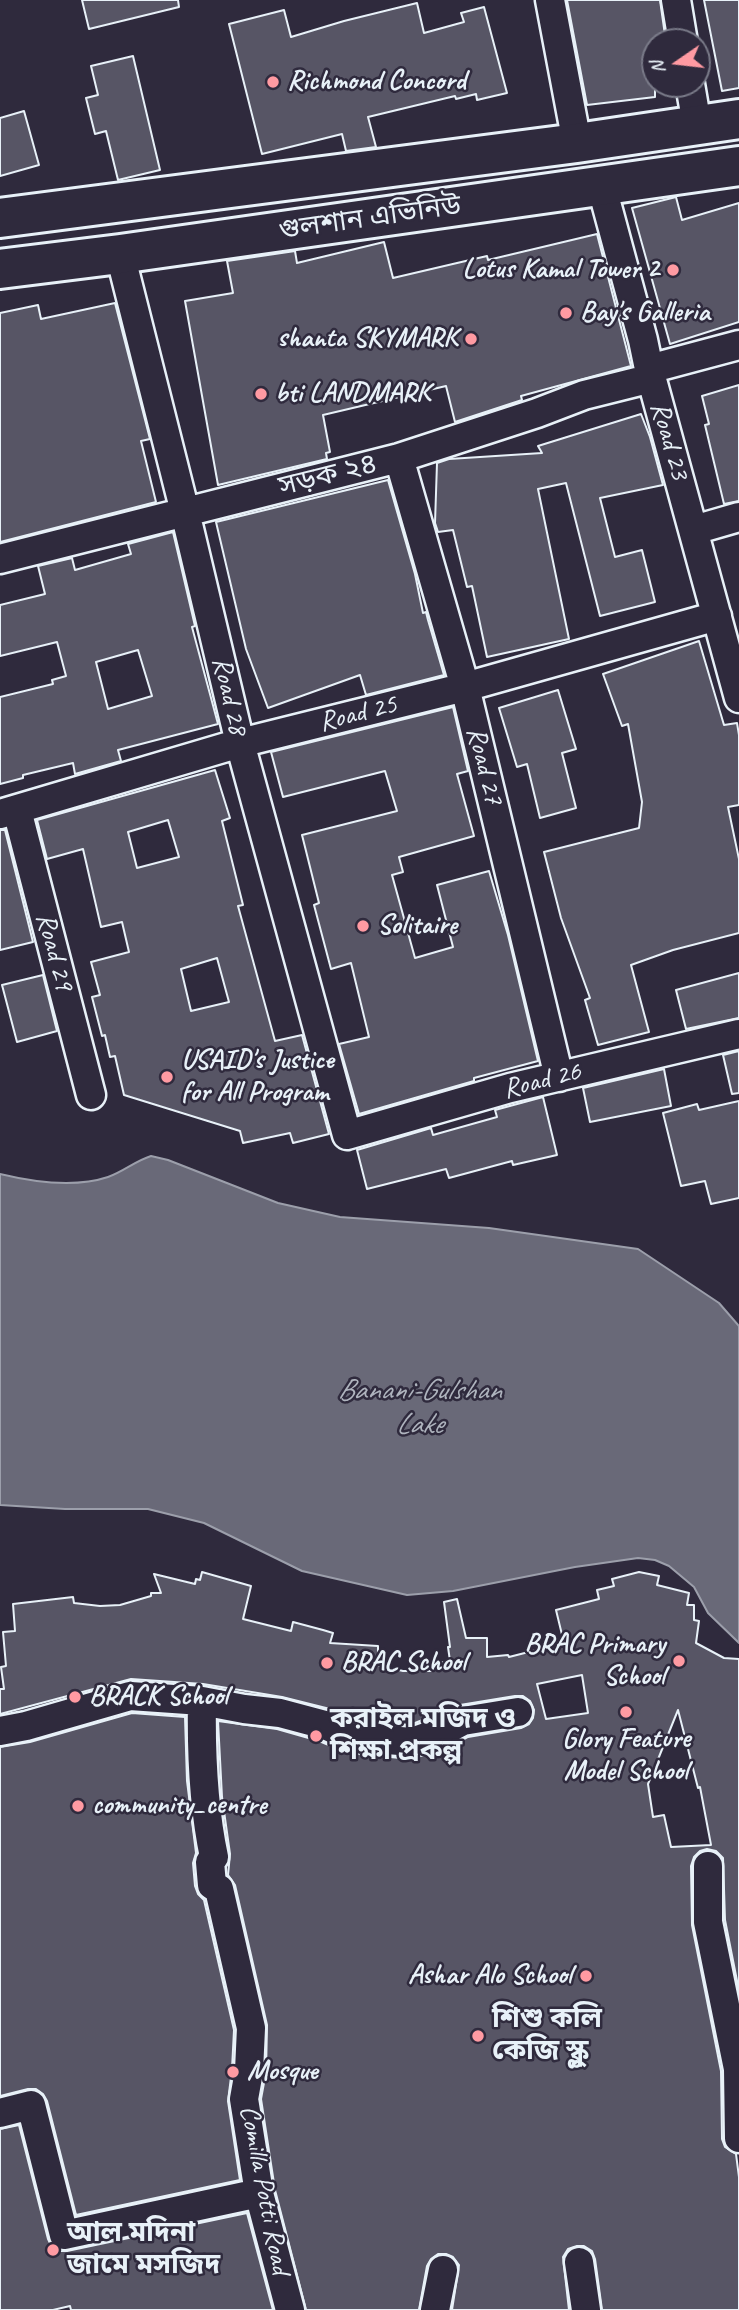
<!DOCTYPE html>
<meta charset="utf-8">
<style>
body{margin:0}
#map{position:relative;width:739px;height:2310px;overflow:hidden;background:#2f2a3d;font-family:Caveat,sans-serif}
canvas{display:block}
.north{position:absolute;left:641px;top:28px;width:70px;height:70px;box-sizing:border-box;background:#2f2a3d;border:2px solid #797a88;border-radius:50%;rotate:256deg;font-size:19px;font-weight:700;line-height:28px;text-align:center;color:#e8f1f8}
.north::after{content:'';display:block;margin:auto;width:24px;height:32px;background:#ff9aa2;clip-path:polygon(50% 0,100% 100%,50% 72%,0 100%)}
</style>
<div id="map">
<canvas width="739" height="2310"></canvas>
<div class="north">N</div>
</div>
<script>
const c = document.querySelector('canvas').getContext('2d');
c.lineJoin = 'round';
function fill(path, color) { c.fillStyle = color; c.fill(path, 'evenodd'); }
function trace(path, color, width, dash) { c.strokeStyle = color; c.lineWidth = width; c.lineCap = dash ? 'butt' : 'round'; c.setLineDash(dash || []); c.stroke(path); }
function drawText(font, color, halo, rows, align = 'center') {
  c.font = font + ' Caveat,"Noto Sans Bengali",sans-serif'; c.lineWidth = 5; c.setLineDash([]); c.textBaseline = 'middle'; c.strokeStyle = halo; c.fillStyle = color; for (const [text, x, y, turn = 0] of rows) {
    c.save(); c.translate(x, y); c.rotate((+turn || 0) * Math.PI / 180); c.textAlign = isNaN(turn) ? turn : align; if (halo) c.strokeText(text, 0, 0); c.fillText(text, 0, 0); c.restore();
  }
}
const water = new Path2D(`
 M151 1156 168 1160 278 1203 340 1217 489 1228 638 1249 719 1303 739 1326V1643L708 1613 694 1587 669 1566 655 1560 638 1558 575 1567 453 1591 407 1595 302 1571 204 1523 148 1509H65L0 1505V1174C33 1182 75 1188 108 1177 123 1172 135 1161 151 1156Z`);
const building = new Path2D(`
 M82 0H178L179 7 89 29Z
 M567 0H660L666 42H655V97L587 105Z
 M704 0H739V88L722 91Z
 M417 3 424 33 464 22 461 13 484 7 507 93 477 100 476 94 456 99 455 96 368 117 376 147 346 151 342 134 262 154 229 24 284 10 291 37 344 21Z
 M133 56 160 170 118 180 106 131 95 134 86 98 98 95 91 66Z
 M24 111 39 165 0 176V118Z
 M676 197 682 220 739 203V322L670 344 632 208Z
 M597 234 631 366 521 396 522 400 455 422 446 386 323 415 330 452 326 453 327 459 218 485 185 301 233 293 227 261 295 251 297 263 384 242 393 278 487 256 488 260Z
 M115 303 150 439 141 441 156 502 0 542V313L38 305 41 319Z
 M739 385V501L724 504 705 425 709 424 702 396Z
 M641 414 650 437 663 485 600 498 615 557 642 550 655 602 600 616 566 483 538 489 569 639 487 657 472 586 467 587 453 530 438 532 435 523 437 463 449 459 542 453 538 446Z
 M388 480 415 574 423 613 426 612 428 620 444 675 366 695 360 675 268 708 246 649 216 522Z
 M173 532 195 626 192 627 218 724 118 750 121 761 75 774 73 763 23 775V778L0 784V697L53 684 52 680 66 676 57 642 0 656V605L45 594 38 566 72 558 75 570 131 554 128 544ZM138 650 152 696 108 709 96 662Z
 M699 641 724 725 737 723 739 735V805L728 807 739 859V933L673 950 631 965 649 1032 598 1045 585 1000 590 998 561 918 544 852 639 828 642 802 628 724 622 726 603 674Z
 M558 690 576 749 562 753 576 808 540 818 527 764 517 767 499 708Z
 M453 707 468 771 457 774 474 836 399 857 403 872 392 875 415 958 453 947 437 885 489 871 508 935 538 1061 474 1078V1081L359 1114 339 1044 369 1037 351 963 331 969 314 905 319 903 302 835 397 811 385 771 283 797 271 752Z
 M215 770 230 818 222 821 243 905 238 906 275 1041 302 1035 329 1134 293 1143 290 1133 243 1143 240 1131 124 1095 115 1056 110 1057 105 1035 102 1036 92 997 100 995 91 962 129 952 122 922 101 927 83 849 47 859 37 820ZM168 820 179 857 137 868 128 832ZM217 958 229 1002 191 1011 181 969Z
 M0 830H5L33 942 0 950Z
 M739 973V1018L686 1029 676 990Z
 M43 975 57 1031 17 1042 2 985Z
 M739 1051V1093L732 1094 723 1055Z
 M664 1069 671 1106 590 1122 583 1088Z
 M543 1097 557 1155 513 1165 512 1161 449 1178 446 1169 367 1189 357 1150 431 1128 433 1135 497 1117 495 1110Z
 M739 1101V1198L711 1204 705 1181 681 1186 663 1113 697 1104 699 1110Z
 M202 1572 251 1586 243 1619 291 1631 293 1622 323 1630 333 1633 330 1643 378 1646V1665L403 1671H432L431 1664 450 1661 448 1647H450L444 1602 457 1599 466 1638H487V1657L508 1655 509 1657 564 1643 556 1610 599 1599 597 1590 614 1586 612 1579 639 1572 659 1576 657 1585 689 1593 687 1605H694V1620L699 1621 696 1643 724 1658 739 1659V1991L725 1920 723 1858 716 1851 707 1849 700 1851 694 1857 691 1866 692 1925 721 2071 722 2139 725 2147 736 2154 739 2177V2310H602L595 2259 592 2251 584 2246H577L568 2249 563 2257 569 2310H452L459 2265 453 2257 446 2254H438L431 2259 427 2266 419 2310H306L275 2190 261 2099 266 2072 267 2025 235 1885 228 1875 230 1854 222 1797 218 1721 277 1729 319 1741 348 1753 411 1759 452 1746 468 1737 521 1728 529 1724 533 1718 534 1710 530 1701 523 1696H515L460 1705 410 1725 354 1721 330 1709 282 1697 203 1684 131 1679 0 1714V1689H4L1 1667 6 1666 3 1632 15 1631 13 1604 73 1597 74 1603 100 1606 120 1605 151 1596V1593H161L154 1574 195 1584 196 1579 200 1580ZM582 1675 588 1713 546 1719 537 1684ZM678 1710 698 1788 700 1787 711 1845 671 1847 664 1815 653 1817 648 1784Z
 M132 1713 185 1717 187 1781 196 1853 193 1863 195 1886 198 1894 204 1900 234 2030 232 2069 228 2101 240 2180 76 2215 47 2101 43 2094 36 2089H28L0 2096V1747L30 1742Z
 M19 2125 48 2239 52 2247 60 2251H67L247 2213 273 2310H71L70 2306 53 2310H0V2129Z`);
const street = new Path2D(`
 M550 0 577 143
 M676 0 683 42
 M690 84 697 125
 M601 184 643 340 649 369 739 698
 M120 254 185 512 240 743 347 1135 510 1088 739 1034
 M649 369 739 345
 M399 458 465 687 559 1077
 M694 530 739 517
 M0 559 399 458 537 413 584 395 652 378
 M17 810 91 1095
 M0 814 240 743 465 687 717 616
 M202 1701 244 1709 280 1713 325 1725 350 1737 412 1742 446 1730 463 1721 518 1712
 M0 1731 26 1726 130 1696 202 1701C201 1754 203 1805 214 1857L210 1862 212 1885 219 1889 251 2028 249 2071 244 2099 259 2193 290 2310
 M708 1866V1922L738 2069 739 2138
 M0 2113 31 2105 64 2235 259 2193
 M579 2262 586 2310
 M435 2310 443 2270`);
const secondary = new Path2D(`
 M0 218 577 143 739 119
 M0 269 120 254 739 166`);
const markers = [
 [273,82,7,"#ff9aa2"],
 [673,270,7,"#ff9aa2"],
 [566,313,7,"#ff9aa2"],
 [471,339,7,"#ff9aa2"],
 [261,394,7,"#ff9aa2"],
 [363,926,7,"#ff9aa2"],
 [167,1077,7,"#ff9aa2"],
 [679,1661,7,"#ff9aa2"],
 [327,1663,7,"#ff9aa2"],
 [75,1697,7,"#ff9aa2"],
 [626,1712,7,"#ff9aa2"],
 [316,1736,7,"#ff9aa2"],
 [78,1806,7,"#ff9aa2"],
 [586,1976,7,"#ff9aa2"],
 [478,2036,7,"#ff9aa2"],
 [233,2072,7,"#ff9aa2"],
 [53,2250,7,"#ff9aa2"]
];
const poiNames = [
 ["Richmond Concord",287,82],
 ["Lotus Kamal Tower 2",659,270,"right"],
 ["Bay's Galleria",580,313],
 ["shanta SKYMARK",457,339,"right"],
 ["bti LANDMARK",275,394],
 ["Solitaire",377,926],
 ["USAID's Justice",181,1061],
 ["for All Program",181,1093],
 ["BRAC Primary",665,1645,"right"],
 ["School",665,1677,"right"],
 ["BRAC School",341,1663],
 ["BRACK School",89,1697],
 ["করাইল মজিদ ও",330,1720],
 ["শিক্ষা প্রকল্প",330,1752],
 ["Glory Feature",626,1740,"center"],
 ["Model School",626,1772,"center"],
 ["community_centre",92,1806],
 ["Ashar Alo School",572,1976,"right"],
 ["শিশু কলি",492,2020],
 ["কেজি স্কুল",492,2052],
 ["Mosque",247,2072],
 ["আল মদিনা",67,2234],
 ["জামে মসজিদ",67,2266]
];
const streetNames = [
 ["গুলশান এভিনিউ",370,219,-8],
 ["Road 23",669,441,74],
 ["সড়ক ২৪",328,476,-14],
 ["Road 28",229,696,77],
 ["Road 25",358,714,-14],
 ["Road 27",484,766,76],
 ["Road 29",54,952,75],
 ["Road 26",542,1081,-14],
 ["Comilla Potti Road",264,2190,79]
];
const waterNames = [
 ["Banani-Gulshan",419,1391],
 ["Lake",419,1425]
];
fill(water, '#696978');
trace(water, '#9c9fab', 2);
fill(building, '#575565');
trace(building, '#e8f1f8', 2);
trace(street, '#e8f1f8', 33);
trace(secondary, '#e8f1f8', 44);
trace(street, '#2f2a3d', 28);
trace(secondary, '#2f2a3d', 38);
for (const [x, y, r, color] of markers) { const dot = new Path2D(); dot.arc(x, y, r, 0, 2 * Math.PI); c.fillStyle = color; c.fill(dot); trace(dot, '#2f2a3d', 2.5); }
drawText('bold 28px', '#e8f1f8', '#2f2a3d', poiNames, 'left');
drawText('28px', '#e8f1f8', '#2f2a3d', streetNames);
drawText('italic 30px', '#afb4be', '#2f2a3d', waterNames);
</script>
